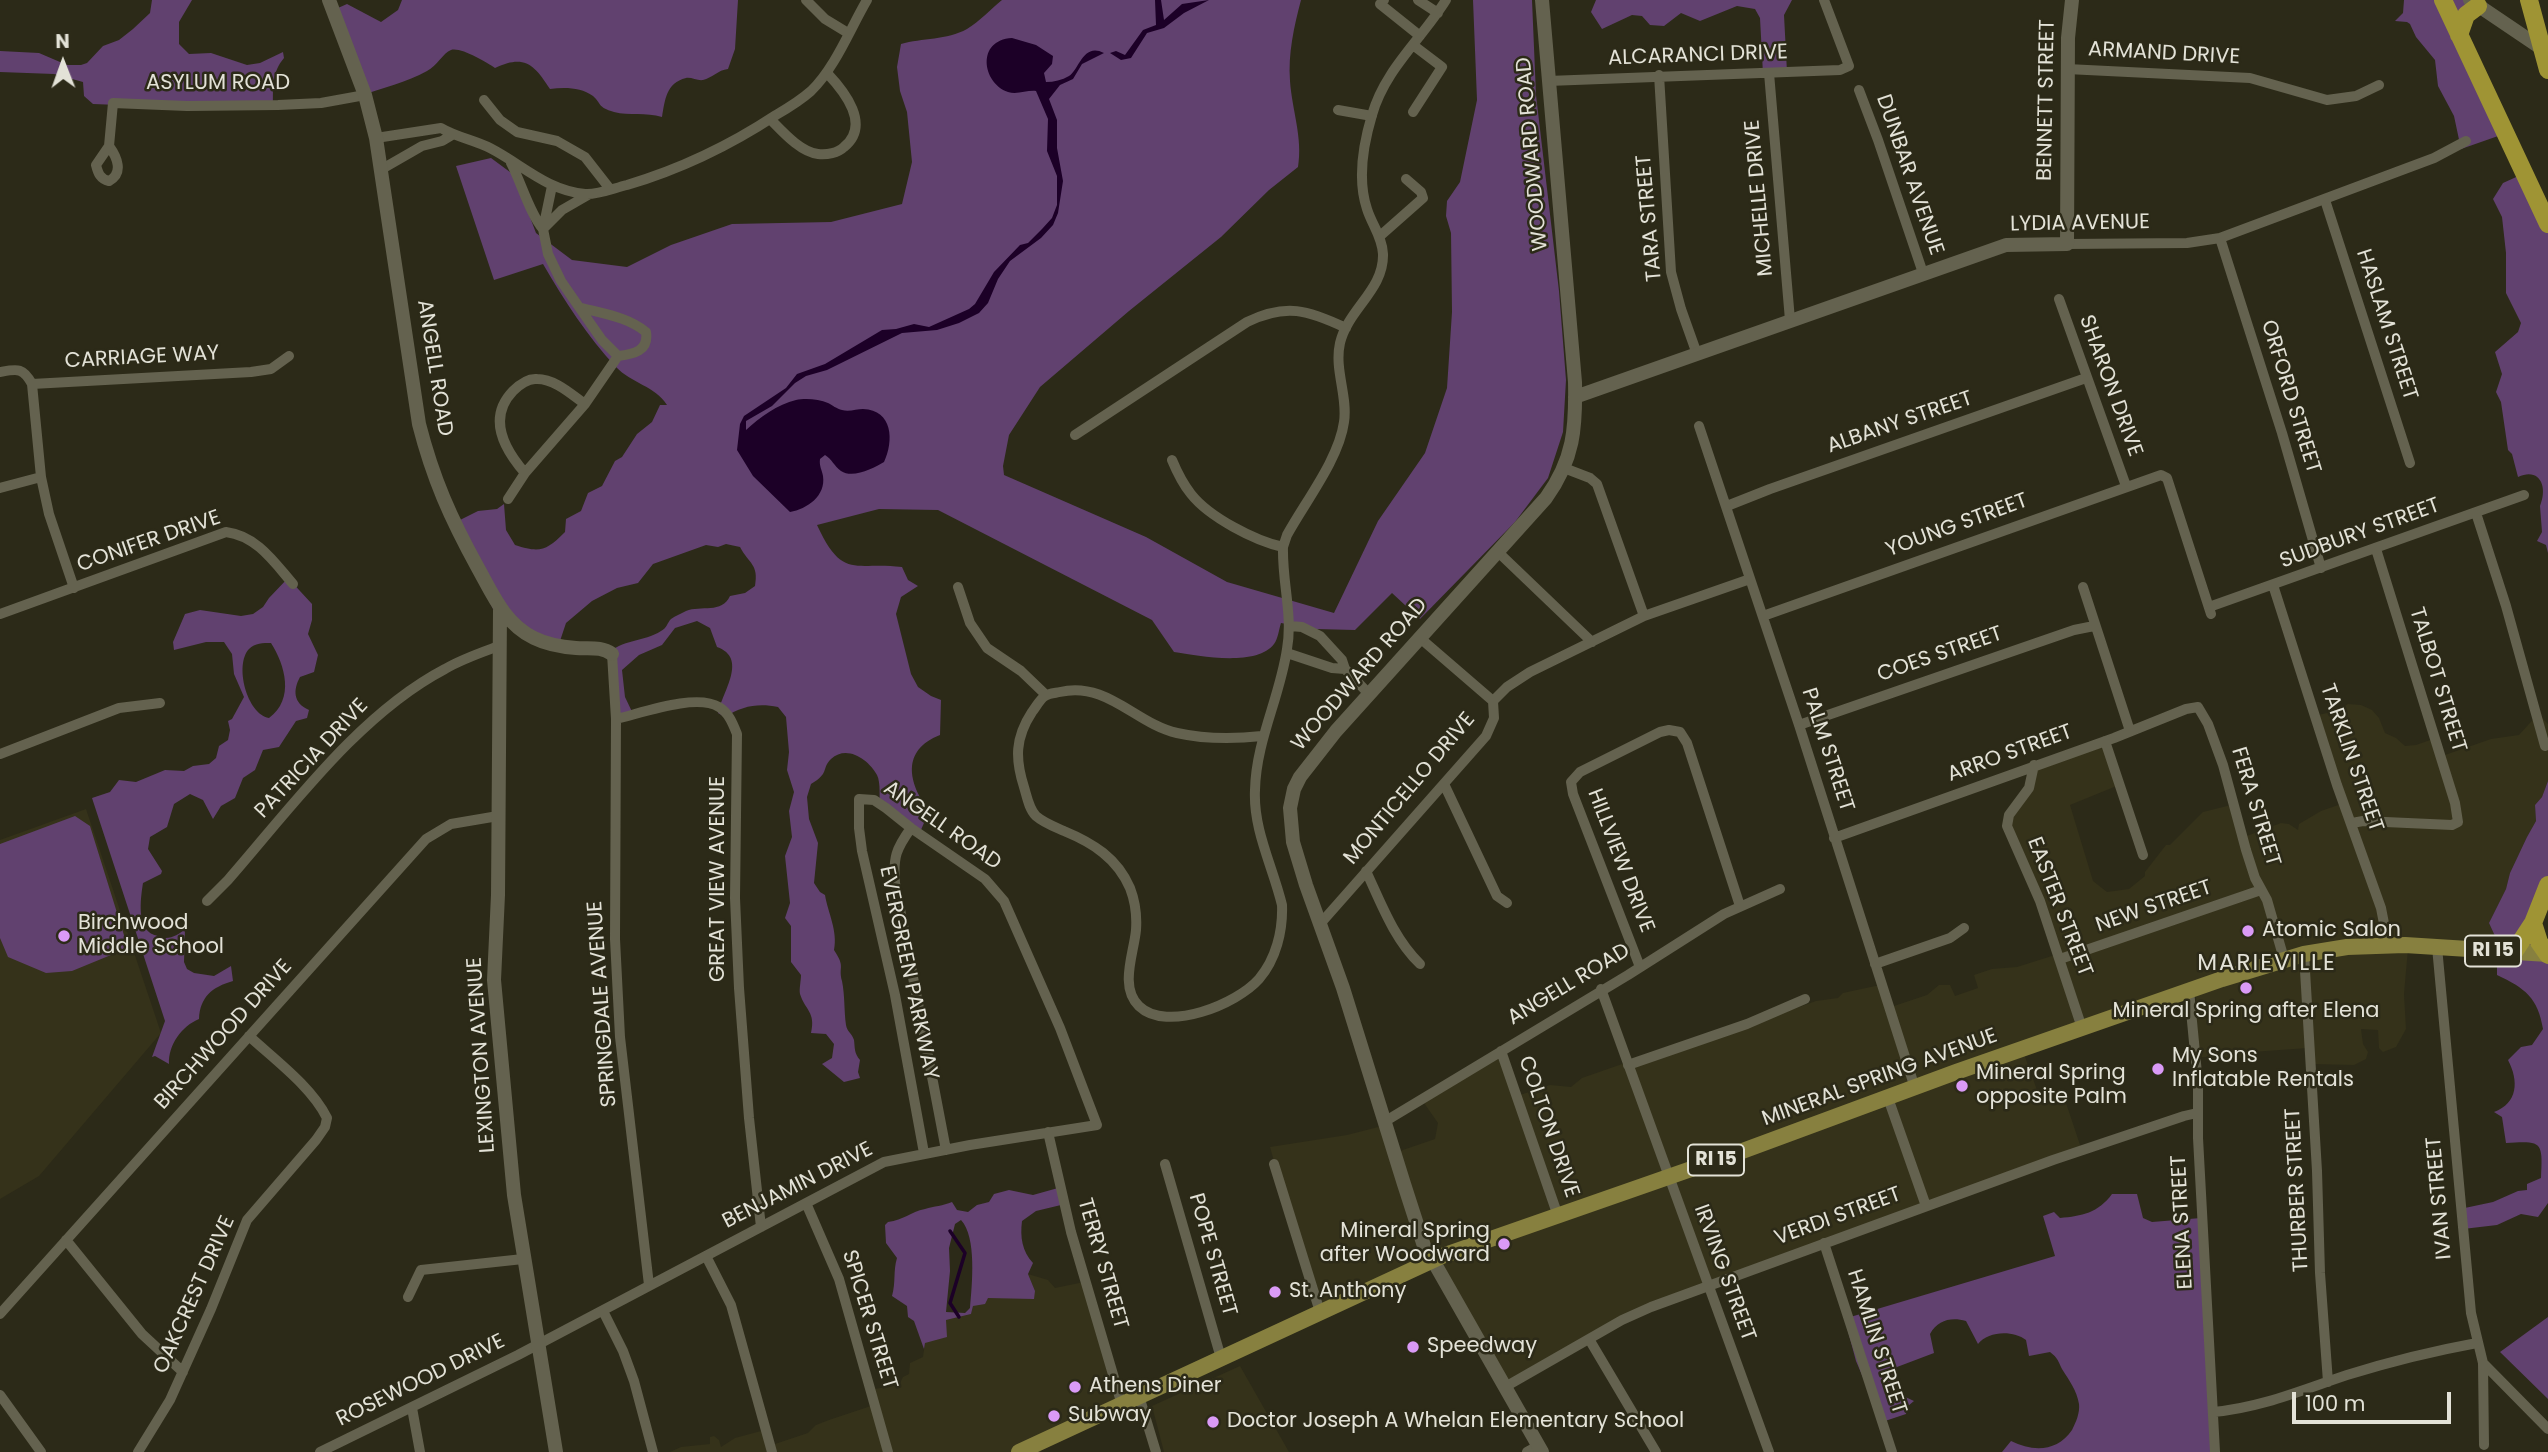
<!DOCTYPE html>
<style>
body{margin:0}
#map{position:relative;width:2548px;height:1452px;overflow:hidden;background:#2c2a18;font-family:Poppins,sans-serif}
canvas{display:block}
.north{position:absolute;left:28px;top:28px;width:70px;height:70px;-webkit-text-stroke:5px #2c2a18;paint-order:stroke;rotate:359deg;font-size:19px;font-weight:700;line-height:28px;text-align:center;color:#e3e2d7}
.north::after{content:'';display:block;margin:auto;width:24px;height:32px;background:#e3e2d7;clip-path:polygon(50% 0,100% 100%,50% 72%,0 100%)}
.scale{position:absolute;left:2292px;top:1392px;width:159px;height:32px;box-sizing:border-box;border:4px solid #e3e2d7;border-top:0;padding-left:9px;font-size:21px;line-height:24px;white-space:nowrap;color:#e3e2d7;-webkit-text-stroke:5px #2c2a18;paint-order:stroke}
</style>
<div id="map">
<canvas width="2548" height="1452"></canvas>
<div class="north">N</div>
<div class="scale">100 m</div>
</div>
<script>
const c = document.querySelector('canvas').getContext('2d');
c.lineJoin = 'round';
function fill(path, color) { c.fillStyle = color; c.fill(path, 'evenodd'); }
function trace(path, color, width, dash) { c.strokeStyle = color; c.lineWidth = width; c.lineCap = dash ? 'butt' : 'round'; c.setLineDash(dash || []); c.stroke(path); }
function drawText(font, color, halo, rows, align = 'center') {
  c.font = font + ' Poppins,sans-serif'; c.lineWidth = 5; c.setLineDash([]); c.textBaseline = 'middle'; c.strokeStyle = halo; c.fillStyle = color; for (const [text, x, y, turn = 0] of rows) {
    c.save(); c.translate(x, y); c.rotate((+turn || 0) * Math.PI / 180); c.textAlign = isNaN(turn) ? turn : align; if (halo) c.strokeText(text, 0, 0); c.fillText(text, 0, 0); c.restore();
  }
}
const built = new Path2D(`
 M2348 704 2361 705 2372 710 2379 718 2385 733 2396 738 2405 746 2416 745 2433 739 2442 756 2491 739 2519 735 2538 714 2548 724V781L2542 797 2535 805 2536 821 2527 837 2510 873 2506 889 2489 923 2500 947 2408 949 2404 994 2406 1029 2396 1047 2383 1052 2379 1048 2378 1030 2361 1029 2363 1044 2368 1052 2366 1059 2354 1065 2311 1064 2308 1048 2252 1052 2240 1058 2198 1057 2196 994 2024 1054 2041 1101 2064 1097 2083 1154 1648 1310 1505 1389 1434 1266 1325 1314 1304 1267 1270 1147 1347 1135 1386 1125 1397 1152 1435 1139 1438 1123 1424 1103 1498 1055 1517 1096 1550 1085 1571 1087 1582 1078 1625 1063 1716 1037 1816 1001 1838 998 1843 993 1852 991 1880 985 1891 1007 1927 995 1939 985H1950L1955 996 1978 988 1974 975 1992 969 2017 967 2055 955 2008 818 2022 805 2028 773 2102 745 2119 785 2070 805 2093 881 2107 892 2129 889 2145 876V872L2166 845H2170L2203 812 2231 805 2244 837 2281 823 2289 824 2298 830 2299 824 2321 811 2344 803 2318 715 2336 711Z
 M86 809 161 1033 39 1176 0 1199V840Z
 M1028 1274 1048 1280 1055 1288 1084 1282 1120 1403 1041 1450V1452H670L681 1447 710 1444V1437L714 1436 719 1440 721 1447 735 1438 761 1431 769 1446 808 1433 816 1425 829 1420 868 1407 872 1405 868 1390 899 1385 903 1377 909 1374 910 1363 923 1357 925 1343 946 1320 971 1314 973 1306 988 1298 1035 1291Z
 M1240 1366 1289 1452H1164L1152 1406Z`);
const green = new Path2D(`
 M152 0H192L179 22V44L189 54 211 53 247 65 260 63 283 52 284 58C272 72 273 87 273 105L196 108 93 104 84 96 83 82 54 74 0 72V51L39 53 67 65H81L87 63 103 46 119 40 133 29 150 13Z
 M402 0H738L735 49 728 69C718 70 712 78 703 80 698 81 691 77 686 78 666 83 665 100 662 117 646 112 629 116 614 112 597 107 602 104 593 96 581 87 564 87 550 89 534 64 524 54 495 68 486 62 461 47 451 50 443 53 437 66 427 71 407 82 382 88 360 96L329 12 347 4 381 22 398 10Z
 M1002 0H1301C1294 27 1288 53 1290 81 1292 110 1303 138 1298 167L1269 190 1221 237 1129 311 1040 387 1009 435 1003 466 1004 475 1146 537 1227 582 1334 613 1378 521 1425 453 1447 388 1452 312 1451 233 1446 216 1447 201 1460 182 1477 100 1473 0H1532L1536 95 1559 291 1566 380 1563 432 1548 478 1515 522 1420 619 1392 593 1355 630 1316 629 1281 623C1279 629 1278 639 1274 644 1257 667 1198 656 1174 652L1152 620 938 510 879 509 817 525C843 581 855 561 902 567L908 580 918 586 901 597 896 614 911 674 918 687 931 696 941 700 940 735C901 750 908 783 929 811L918 837 880 808C879 798 881 783 877 775 869 760 847 744 831 759 821 769 830 773 811 784L807 797 809 819 818 843 814 883 820 892 825 895C828 913 838 931 834 950 846 968 838 966 842 981 845 996 844 1011 846 1025 847 1032 852 1033 854 1040 855 1048 854 1053 860 1060L858 1072 860 1078 844 1082 822 1064 832 1058 834 1044 826 1034 811 1033C816 1012 805 1010 800 994 799 989 801 981 801 975L791 962V926L785 918 790 903 785 856 792 837 789 811 794 792 787 770 789 752 786 717 778 707C758 703 742 706 725 717L718 713C723 691 748 658 717 647L710 628 697 621 675 628 662 645 639 655 622 670 625 697 635 718 621 720 607 655C621 639 644 642 661 631 667 628 667 623 671 619 675 616 682 613 686 611 701 605 722 614 730 596L745 593 755 586C759 564 749 564 740 547L726 544 718 547 706 545 653 564 638 583 617 588 592 601 566 623 557 650 494 611 452 524 478 511 497 509 504 504 506 530 515 545C540 553 546 551 565 532L566 519 581 511 588 493 602 486 615 461 622 457 637 434 652 422 660 405H667C655 386 631 383 616 367 587 336 564 300 543 264L494 280 456 166 491 158 514 175 536 233 572 260 627 267 671 245 732 224 831 222 902 204 912 162 907 112 900 91 897 67 901 44C922 38 947 40 967 29 979 22 991 9 1002 0Z
 M1596 0H1792L1784 15 1787 72 1763 74 1760 18 1755 9 1737 6 1700 21 1681 13 1664 26 1650 25 1642 16 1632 15 1602 29 1591 12Z
 M2404 0H2477L2474 10H2459V31L2501 135 2461 149 2454 116 2438 86 2435 60 2416 37 2410 24 2407 22 2395 21 2403 13Z
 M2525 173 2548 223V553L2546 545 2537 541 2542 532 2540 506C2548 487 2540 467 2518 477L2512 454 2508 450 2501 402 2496 392 2502 374 2495 352 2518 332 2521 323 2506 293V253L2502 217 2493 199 2503 183Z
 M288 578 312 604V620L308 634 318 655 314 672 300 677C293 690 293 703 309 710L307 718 296 721 279 747 263 750 255 770 243 778 235 798 221 806 213 819 203 800 190 794 174 804 167 827 150 837 148 849 162 871 161 874 143 883C141 896 137 923 149 932 152 935 156 935 160 937 170 940 178 935 185 929L184 962 187 969 194 973 214 976 231 966 233 981C212 987 200 997 199 1019 182 1026 168 1045 169 1064L155 1056 152 1057 165 1021 92 798 110 792 119 780 136 782 165 770 184 771 193 766 209 764 216 758 219 746 228 740 230 730 228 721 232 719 244 697 234 674 232 654 224 642H206L174 650 173 642 185 614 200 610 241 616 253 614 263 607 269 598ZM271 643C285 665 295 699 269 718 247 714 234 665 249 649 255 643 263 643 271 643Z
 M2548 781V891L2530 947 2548 959V1203L2538 1217 2521 1214 2497 1225 2463 1229 2460 1209 2493 1202 2518 1191 2527 1190V1184L2541 1178C2543 1141 2542 1141 2506 1143L2502 1117 2494 1112C2518 1103 2519 1081 2508 1060L2521 1047 2532 1045 2543 1029C2538 998 2525 988 2497 975V953L2500 947 2489 923 2506 889 2510 873 2527 837 2536 821 2535 805 2542 797Z
 M75 816 90 826 128 948 72 971 46 973 8 957 0 938V844Z
 M1058 1188 1061 1205 1036 1211 1022 1221C1020 1237 1022 1251 1033 1263L1028 1274 1035 1291 1034 1299 988 1298 985 1304 973 1306 971 1314 946 1320 947 1337 925 1343 924 1349 914 1321 908 1317 907 1306 892 1296C896 1282 893 1271 897 1258L886 1243 885 1225 888 1222C904 1220 910 1212 925 1209 934 1206 943 1206 952 1202L957 1210 968 1212 977 1205 989 1202 994 1194 1009 1190 1033 1195ZM961 1220C977 1237 972 1285 970 1308L965 1313 946 1312 950 1271 949 1248 955 1224Z
 M2112 1194H2137L2143 1218 2152 1222 2201 1218 2214 1452H2002L2011 1441C2033 1452 2057 1452 2072 1430 2076 1422 2080 1413 2079 1404 2077 1391 2069 1380 2062 1369 2058 1361 2058 1358 2050 1352L2029 1356 2026 1340C2013 1330 1988 1331 1978 1344L1966 1321C1951 1317 1938 1320 1930 1334L1934 1353 1897 1367 1890 1380 1901 1395 1914 1401 1908 1406 1906 1414 1882 1422 1856 1361 1845 1320 1847 1318 2055 1256 2043 1216 2054 1212 2060 1218C2082 1216 2098 1213 2112 1194Z
 M2548 1317V1399L2500 1352Z`);
const water = new Path2D(`
 M1155 0H1161L1164 20 1182 4 1209 0 1184 13 1164 28 1147 33 1131 58 1121 60 1110 53 1116 51 1125 55 1143 30 1156 25Z
 M1012 38 1036 45 1053 56 1052 64 1044 73 1046 82C1054 82 1062 80 1069 76 1079 70 1083 42 1104 53L1082 64 1073 79 1060 85 1049 99 1057 120V148L1063 181 1058 213 1053 225 1041 238 1010 261 998 279 988 303 979 313 959 323 937 330 902 333 827 370 806 376 795 383 772 406 746 421V430C759 418 778 404 796 400 805 398 819 399 828 403 832 405 837 409 842 410 849 412 857 409 863 409 893 410 894 441 884 462 874 468 853 479 841 471 834 466 832 459 825 455L820 459C819 466 822 470 823 476 826 496 807 509 790 512L753 476 737 450 740 424 744 416 786 388 797 374 825 364 882 330 896 329 914 324 929 327 969 309 975 304 994 272 1020 245 1028 243 1042 229 1052 218 1057 205V176L1047 151 1048 119 1036 91C1027 90 1017 95 1008 92 982 83 976 40 1012 38Z`);
const stream = new Path2D(`
 M950 1231 965 1253 950 1303 959 1317`);
const street = new Path2D(`
 M806 0 825 19 848 33
 M1384 0 1380 4 1420 36
 M1418 0 1438 13
 M1413 45 1442 67 1413 112
 M2067 69 2250 78 2327 100 2356 96 2379 85
 M1769 73 1790 320
 M1659 75 1671 272 1681 309 1697 354
 M1548 81 1840 70 1849 66 1824 0
 M1859 90 1878 140 1923 273
 M484 100 500 120 517 132 557 141 585 157 610 189
 M1338 110 1372 116
 M770 119C782 131 800 152 818 154 827 155 838 153 844 147 871 125 845 92 827 73
 M376 138 441 128C456 137 474 140 490 148 523 165 546 190 585 194 598 195 614 188 627 185 681 169 729 146 776 115 788 108 801 100 811 91 835 68 850 29 867 0
 M109 146C117 157 124 173 109 181 100 179 98 173 96 165L109 146 113 103 187 106 278 105 321 103 365 95
 M511 163C521 182 530 214 543 229L562 210 588 195
 M382 169 422 146 442 141 452 135
 M552 186 543 229 548 254 561 281 588 320 602 340 618 356C634 354 649 351 646 332 628 317 604 314 582 308
 M2325 200 2410 463
 M1380 236 1423 198 1421 192 1406 179
 M2220 238 2282 433 2321 568
 M2067 244 2187 243 2220 238 2434 158 2466 141
 M2059 299 2126 486
 M0 372C17 369 23 367 32 384L41 477 49 514 74 588
 M32 384 251 372 271 369 289 356
 M1699 426 1799 725 1915 1088
 M1075 435 1247 322C1286 303 1308 310 1346 328
 M1172 460C1177 472 1183 484 1191 494 1209 517 1255 541 1283 547
 M1564 468 1590 478 1597 484 1644 616
 M525 473C504 449 487 418 513 391 519 385 528 378 537 379 555 379 571 394 585 404
 M0 488 41 477
 M508 499 525 473 585 404 618 356
 M1727 506 1770 489 2086 378
 M2476 513 2506 606 2545 746
 M1498 552 1592 642
 M2273 585 2337 785 2381 908 2388 944
 M958 587 970 623 987 648 1021 671 1046 695
 M2083 587 2130 731
 M2209 607 2524 495
 M0 614 226 532C257 536 274 562 293 584
 M1763 616 2161 475 2167 478 2211 614
 M1290 626 1302 627 1320 636 1342 660 1345 669 1369 694
 M1420 638 1493 701
 M1287 653 1332 668 1345 669
 M612 654 616 719 615 939 620 1037 649 1285
 M1493 701 1507 687 1530 672 1644 616 1750 579
 M616 719C642 713 696 693 719 707 729 713 733 724 737 734L735 898 739 988 749 1118 761 1227
 M1799 725 2074 630 2094 626
 M1262 736C1235 739 1204 739 1177 733 1136 724 1107 681 1060 692 1056 693 1049 693 1045 696 1040 699 1036 707 1032 712 1015 738 1015 759 1024 787 1027 797 1029 809 1036 816 1044 823 1055 827 1064 831 1093 843 1117 858 1130 888 1135 901 1137 916 1136 930 1134 953 1119 987 1139 1006 1167 1033 1237 1004 1259 979 1276 959 1283 931 1282 905 1273 867 1253 830 1255 790 1256 741 1280 697 1287 649 1293 615 1282 582 1283 547L1287 535C1305 502 1339 459 1344 422 1348 396 1334 370 1340 343 1348 309 1384 290 1383 254 1382 236 1372 225 1367 209 1357 179 1363 145 1372 115 1385 69 1422 39 1446 0
 M2105 741 2143 855
 M0 754 119 708 160 703
 M2034 765 2029 788 2009 815 2007 826 2040 901 2082 1028
 M1444 784 1497 896 1507 903
 M2352 823 2363 821 2452 825 2458 822 2455 803 2376 549
 M911 828C896 849 893 857 895 883L946 1150
 M1834 838 2114 738 2186 709 2198 707 2208 724 2223 765 2246 850 2255 878 2267 900 2284 959
 M1366 871C1381 903 1394 939 1420 964
 M207 901 228 880C291 808 359 714 445 669 462 659 480 653 499 646
 M1320 924 1486 736 1494 718 1493 701
 M2437 947 2471 1313 2483 1363 2484 1445
 M2304 954 2317 1171 2320 1273 2328 1382
 M2060 959 2261 890
 M1875 964 1950 938 1964 928
 M1640 967 1573 794 1571 782 1580 772 1660 732 1669 730 1680 732 1687 743 1740 906
 M1601 989 1769 1452
 M2189 990 2198 1084V1138L2215 1452
 M1501 1051 1558 1216
 M1628 1065 1747 1024 1805 999
 M1888 1098 1926 1206
 M1384 1122 1628 975 1724 914 1780 889
 M1048 1132 1071 1232 1122 1405
 M1165 1164 1221 1358
 M1274 1164 1320 1312
 M806 1203 839 1279 888 1452
 M66 1240 142 1334 183 1372
 M1824 1243 1892 1452
 M706 1256 731 1305 772 1452
 M408 1297 421 1270 523 1259
 M603 1311 623 1351 634 1381 653 1452
 M0 1314 426 839 451 824 498 816
 M1589 1339 1656 1452
 M2483 1363 2548 1429
 M1505 1387 1622 1320 1651 1307 2053 1160 2184 1116 2197 1113
 M0 1395 41 1452
 M1139 1396 1156 1452
 M412 1408 420 1452
 M2213 1412C2260 1408 2302 1390 2347 1375 2389 1362 2433 1351 2477 1343
 M138 1452 170 1400 211 1309 247 1220 316 1140 325 1127 327 1118C312 1087 274 1059 249 1036
 M320 1452 518 1355 884 1162 970 1145 1097 1125 1060 1028 1004 901 985 879 911 828 886 808 874 800 859 799V828L862 851 895 995 924 1153
 M1527 1452 1538 1446`);
const secondary = new Path2D(`
 M329 0 365 95 376 138 419 424C433 479 451 519 478 568 493 595 505 624 534 638 546 644 562 647 576 648 589 649 601 646 612 654
 M2470 0 2547 52
 M1575 397 2006 245 2067 244 2068 38 2072 0
 M500 610 498 895 494 980 514 1195 556 1452
 M1432 1260 1424 1246 1404 1184 1343 988 1306 885 1293 842 1290 808 1294 789 1300 777 1336 731 1546 498C1574 459 1576 428 1575 382L1542 0
 M1435 1264 1542 1452`);
const primary = new Path2D(`
 M1019 1452 1442 1256 1737 1153 1956 1072 2222 979 2304 954 2347 947 2405 945 2548 954`);
const highway = new Path2D(`
 M2443 0 2548 224
 M2529 0 2548 70
 M2459 35 2466 15 2478 6
 M2533 923 2539 942 2548 955
 M2514 952 2533 923 2548 885`);
const markers = [
 [2248,931,7,"#da9af6"],
 [64,936,7,"#da9af6"],
 [2246,988,7,"#da9af6"],
 [2158,1069,7,"#da9af6"],
 [1962,1086,7,"#da9af6"],
 [1504,1244,7,"#da9af6"],
 [1275,1292,7,"#da9af6"],
 [1413,1347,7,"#da9af6"],
 [1075,1387,7,"#da9af6"],
 [1054,1416,7,"#da9af6"],
 [1213,1422,7,"#da9af6"]
];
const shields = [
 [2493,951,56],
 [1716,1160,56]
];
const shieldNames = [
 ["RI 15",2493,951],
 ["RI 15",1716,1160]
];
const streetNames = [
 ["ARMAND DRIVE",2164,54,3],
 ["ALCARANCI DRIVE",1698,56,-2],
 ["ASYLUM ROAD",218,84],
 ["BENNETT STREET",2047,100,-89],
 ["WOODWARD ROAD",1533,154,-95],
 ["DUNBAR AVENUE",1909,175,71],
 ["MICHELLE DRIVE",1760,198,-95],
 ["TARA STREET",1650,218,-95],
 ["LYDIA AVENUE",2080,224,-1],
 ["HASLAM STREET",2386,325,72],
 ["CARRIAGE WAY",142,358,-3],
 ["ANGELL ROAD",434,368,81],
 ["SHARON DRIVE",2110,386,70],
 ["ORFORD STREET",2290,397,73],
 ["ALBANY STREET",1900,423,-19],
 ["YOUNG STREET",1957,526,-20],
 ["SUDBURY STREET",2360,534,-20],
 ["CONIFER DRIVE",149,542,-19],
 ["COES STREET",1940,655,-19],
 ["WOODWARD ROAD",1360,675,-49],
 ["TALBOT STREET",2437,680,73],
 ["PALM STREET",1827,750,72],
 ["ARRO STREET",2010,754,-20],
 ["TARKLIN STREET",2351,758,71],
 ["PATRICIA DRIVE",312,759,-47],
 ["MONTICELLO DRIVE",1410,789,-50],
 ["FERA STREET",2255,807,73],
 ["ANGELL ROAD",942,826,35],
 ["HILLVIEW DRIVE",1620,861,69],
 ["GREAT VIEW AVENUE",719,879,-90],
 ["EASTER STREET",2059,907,69],
 ["NEW STREET",2154,907,-19],
 ["EVERGREEN PARKWAY",908,973,78],
 ["ANGELL ROAD",1569,985,-31],
 ["SPRINGDALE AVENUE",603,1004,-94],
 ["BIRCHWOOD DRIVE",224,1035,-48],
 ["LEXINGTON AVENUE",482,1055,-94],
 ["MINERAL SPRING AVENUE",1880,1078,-20],
 ["COLTON DRIVE",1548,1127,71],
 ["BENJAMIN DRIVE",798,1186,-27],
 ["THURBER STREET",2298,1190,-93],
 ["IVAN STREET",2440,1198,-95],
 ["VERDI STREET",1838,1217,-20],
 ["ELENA STREET",2183,1222,-93],
 ["POPE STREET",1212,1255,74],
 ["TERRY STREET",1102,1264,74],
 ["IRVING STREET",1724,1273,70],
 ["OAKCREST DRIVE",195,1295,-66],
 ["SPICER STREET",869,1320,73],
 ["HAMLIN STREET",1876,1342,72],
 ["ROSEWOOD DRIVE",421,1381,-26]
];
const poiNames = [
 ["Birchwood",78,924],
 ["Middle School",78,948],
 ["Atomic Salon",2262,931],
 ["Mineral Spring after Elena",2246,1012,"center"],
 ["My Sons",2172,1057],
 ["Inflatable Rentals",2172,1081],
 ["Mineral Spring",1976,1074],
 ["opposite Palm",1976,1098],
 ["Mineral Spring",1490,1232,"right"],
 ["after Woodward",1490,1256,"right"],
 ["St. Anthony",1289,1292],
 ["Speedway",1427,1347],
 ["Athens Diner",1089,1387],
 ["Subway",1068,1416],
 ["Doctor Joseph A Whelan Elementary School",1227,1422]
];
const neighbourhoodNames = [
 ["MARIEVILLE",2267,964]
];
fill(built, '#35321a');
fill(green, '#61416f');
fill(water, '#1c0027');
trace(stream, '#1c0027', 3.5);
trace(street, '#64624f', 10);
trace(secondary, '#64624f', 14);
trace(primary, '#87803f', 16);
trace(highway, '#9f9434', 18);
for (const [x, y, r, color] of markers) { const dot = new Path2D(); dot.arc(x, y, r, 0, 2 * Math.PI); c.fillStyle = color; c.fill(dot); trace(dot, '#2c2a18', 2.5); }
for (const [x, y, w] of shields) { const box = new Path2D(); box.roundRect(x - w / 2, y - 15.5, w, 31, 5); c.fillStyle = '#2c2a18'; c.fill(box); trace(box, '#e3e2d7', 2); }
drawText('bold 19px', '#e3e2d7', null, shieldNames);
drawText('21px', '#e3e2d7', '#2c2a18', streetNames);
drawText('21px', '#e3e2d7', '#2c2a18', poiNames, 'left');
c.letterSpacing = '2px';
drawText('23px', '#e3e2d7', '#2c2a18', neighbourhoodNames);
c.letterSpacing = '0px';
</script>
